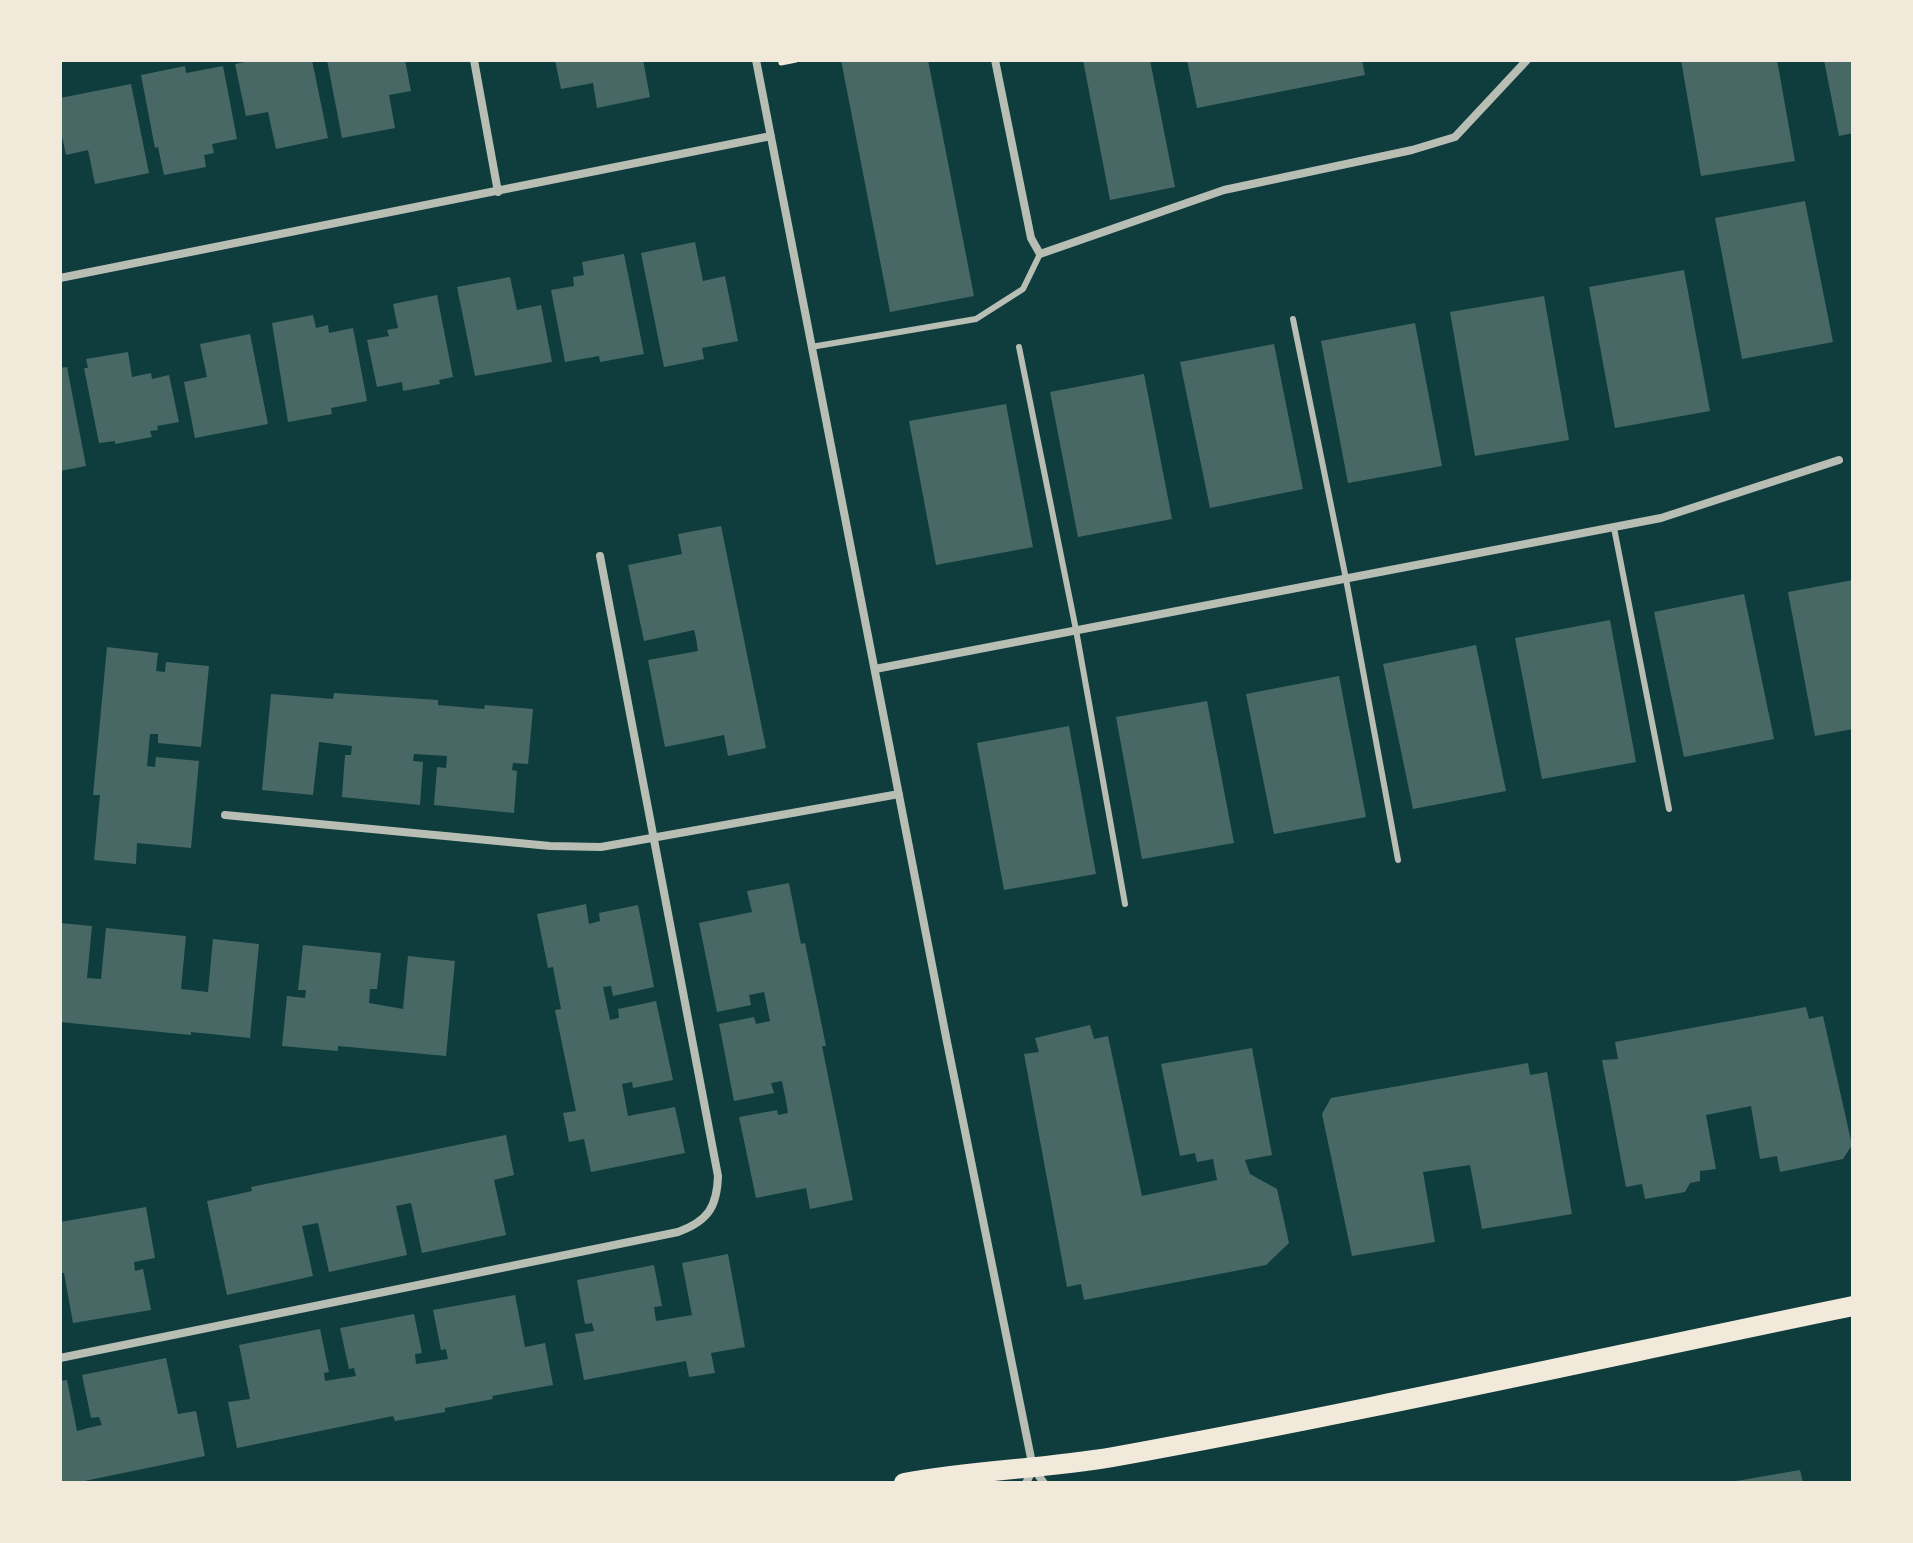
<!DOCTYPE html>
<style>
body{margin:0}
#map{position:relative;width:1913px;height:1543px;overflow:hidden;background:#0f3d3e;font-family:Jost,sans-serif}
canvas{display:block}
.frame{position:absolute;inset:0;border:62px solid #f1e9da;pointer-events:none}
</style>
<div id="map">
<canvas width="1913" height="1543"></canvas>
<div class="frame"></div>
</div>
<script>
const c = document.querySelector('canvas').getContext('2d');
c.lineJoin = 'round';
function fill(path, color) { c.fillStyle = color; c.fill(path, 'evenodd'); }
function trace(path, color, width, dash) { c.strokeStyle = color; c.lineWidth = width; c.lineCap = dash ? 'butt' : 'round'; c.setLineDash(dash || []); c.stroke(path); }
const building = new Path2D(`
 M255 60H312L328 138 276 149 268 112 246 116 235 64Z
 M327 60H405L411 91 389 95 395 128 342 138Z
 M555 60H643L650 97 597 108 593 83 561 89Z
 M841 60H928L974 296 890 312Z
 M1083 60H1150L1175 187 1110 200Z
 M1187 60H1362L1365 75 1197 108Z
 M1681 60H1777L1795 161 1701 176Z
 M1824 60H1853V133L1839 136Z
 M185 66 186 73 223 66 237 139 212 144 214 153 204 155 206 167 164 175 158 147 155 148 141 75Z
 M131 84 149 173 95 184 88 150 66 155 60 127V98Z
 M1805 201 1833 342 1742 359 1715 218Z
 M695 242 703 281 725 276 738 341 702 348 704 359 664 367 641 253Z
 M624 254 644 354 600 362 599 356 565 362 551 290 574 286 573 277 584 275 582 262Z
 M1684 270 1710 411 1615 428 1589 287Z
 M510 277 517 310 541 305 552 362 475 376 457 287Z
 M437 295 453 377 439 380 440 384 403 391 402 382 377 387 367 340 389 336 387 330 398 328 393 304Z
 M1544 296 1569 440 1475 456 1450 312Z
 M313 315 316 328 328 325 329 333 353 328 367 401 331 408 332 414 288 422 272 323Z
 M1415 323 1442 466 1348 483 1321 341Z
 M250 334 268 424 195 438 184 382 207 377 200 344Z
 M1274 344 1303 489 1210 508 1180 362Z
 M128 352 132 377 151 373 152 379 169 375 179 422 157 426 158 430 150 431 152 437 115 444V441L99 443 84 368H88L86 359Z
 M67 367 86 466 60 471V368Z
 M1144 374 1172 519 1078 537 1050 392Z
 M1006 404 1033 547 936 565 909 421Z
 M721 526 766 748 728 756 724 735 665 747 648 660 698 651 696 638 694 630 644 641 628 565 682 554 678 534Z
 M1853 580V729L1815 736 1788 592Z
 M1744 594 1774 739 1684 757 1654 612Z
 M1610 620 1636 762 1542 779 1515 638Z
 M1476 645 1506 791 1413 809 1383 664Z
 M107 647 158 653 156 671 165 672 166 662 209 666 201 747 158 743V734H150L147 766 155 767 156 757 199 761 191 848 137 843 136 864 94 860 100 795H93Z
 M1339 676 1366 817 1274 834 1246 694Z
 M334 693 438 700V705L484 709 485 705 533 709 528 764 513 763 512 770 517 771 514 813 434 805 437 767 446 768 447 756 414 754 413 761 423 762 420 805 342 797 345 755H351L352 746 319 742 313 795 262 790 271 694 333 699Z
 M1207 701 1234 843 1142 859 1116 717Z
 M1069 726 1096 874 1004 890 977 743Z
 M789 883 801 944 805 943 826 1046H822L853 1200 810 1209 806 1188 756 1198 739 1117 777 1110 778 1115 788 1113 786 1101 782 1081 771 1083 774 1093 734 1101 719 1024 754 1017 756 1024 770 1021 764 992 749 995 751 1005 717 1012 699 923 752 912 747 891Z
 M586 904 589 924 600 921 599 913 638 905 654 987 613 996 611 986 603 987 610 1020 619 1018 618 1009 656 1001 673 1080 633 1088 632 1082 622 1084 628 1116 675 1107 685 1153 591 1172 584 1139 569 1142 563 1113 576 1111 555 1010 561 1009 553 967 548 968 537 914Z
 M60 923 92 926 87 978 101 979 106 928 186 936 181 989 208 992 213 939 259 944 250 1038 191 1032V1035L60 1022Z
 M303 945 381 953 377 989H370L369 1003 403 1009 408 956 455 961 446 1056 338 1046V1051L282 1046 287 996 305 998 306 990H298Z
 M1806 1007 1809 1019 1823 1016 1852 1145 1843 1159 1780 1172 1777 1156 1760 1159 1751 1106 1706 1115 1716 1169 1700 1171V1181L1690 1183 1685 1192 1645 1199 1642 1184 1626 1187 1602 1060 1618 1059 1615 1042Z
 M1090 1025 1094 1039 1108 1036 1142 1196 1217 1180 1213 1159 1197 1162 1195 1153 1180 1156 1161 1064 1252 1048 1272 1155 1245 1160 1250 1174 1277 1189 1289 1243 1266 1265 1084 1300 1081 1284 1067 1287 1024 1054 1039 1052 1035 1038Z
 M1528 1063 1530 1075 1547 1072 1572 1214 1482 1229 1470 1165 1423 1172 1435 1242 1352 1256 1322 1114 1331 1098Z
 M506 1135 514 1175 494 1180 506 1235 422 1253 411 1203 396 1206 407 1255 329 1272 318 1223 302 1226 313 1276 227 1295 207 1201 252 1191 251 1187Z
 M146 1207 155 1258 134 1262 135 1271 143 1269 151 1310 73 1323 64 1273H60V1222Z
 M728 1254 745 1347 711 1353 715 1373 689 1377 686 1361 584 1380 575 1334 594 1331 592 1323 585 1324 577 1280 654 1265 662 1306 654 1307 656 1321 692 1315 682 1263Z
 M515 1295 525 1347 545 1343 553 1385 492 1396 493 1399 445 1408V1412L395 1421 393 1416 237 1448 228 1402 250 1399 239 1345 320 1329 329 1372 324 1373 325 1381 343 1378 356 1376 354 1368 349 1369 340 1328 414 1314 422 1353 415 1354 416 1364 436 1361 448 1359 446 1349 441 1350 433 1310Z
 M166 1358 178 1414 196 1411 205 1456 75 1483H60V1381L67 1380 77 1431 88 1428 102 1425 99 1417 91 1418 82 1375Z
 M1800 1470 1803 1483H1736V1481Z`);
const path = new Path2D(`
 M781 63 796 60`);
const service = new Path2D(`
 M1293 319 1346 579 1398 860
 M811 347 976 319 1023 289 1040 254
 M1019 347 1076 630 1125 904
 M1614 528 1669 809`);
const minor = new Path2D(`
 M474 60 498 192
 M756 60 947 1042 1033 1468 1044 1483
 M995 60 1031 238 1040 254 1224 190 1412 150 1455 137 1527 60
 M60 278 771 136
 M875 669 1661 518 1839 460
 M225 815 550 846 601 847 899 794
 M60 1358 678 1232C708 1221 717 1207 718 1176L600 556
 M1026 1483 1033 1469`);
const primary = new Path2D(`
 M904 1483C973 1470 1043 1469 1113 1457 1361 1412 1606 1357 1853 1306`);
fill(building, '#486865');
trace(path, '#f1e9da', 5);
trace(service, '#b8beb3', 6);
trace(minor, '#b8beb3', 8);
trace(primary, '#f1e9da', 20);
</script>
